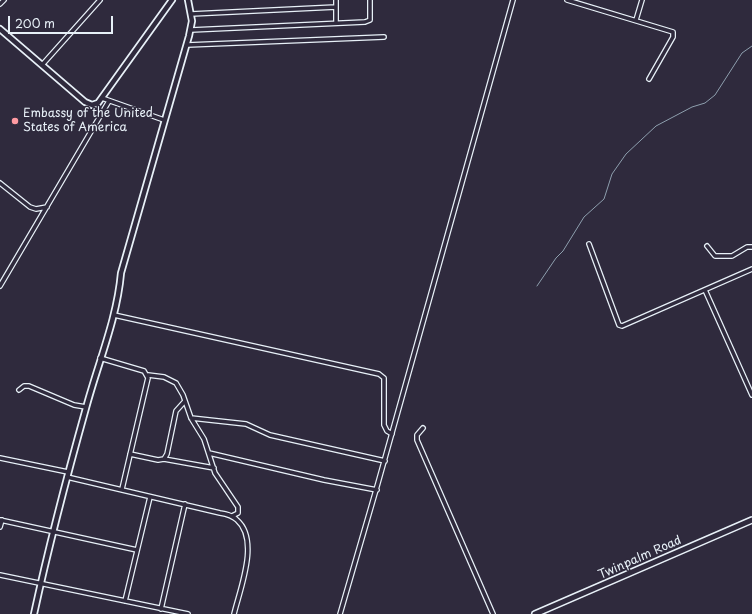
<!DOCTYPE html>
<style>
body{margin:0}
#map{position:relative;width:752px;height:614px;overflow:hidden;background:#2f2a3d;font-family:"Playpen Sans",sans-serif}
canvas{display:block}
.scale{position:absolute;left:8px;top:16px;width:105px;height:18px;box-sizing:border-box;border:2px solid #e8f1f8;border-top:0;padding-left:5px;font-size:12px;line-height:14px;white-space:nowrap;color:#e8f1f8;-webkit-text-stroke:3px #2f2a3d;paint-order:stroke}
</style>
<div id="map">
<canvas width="752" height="614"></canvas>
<div class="scale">200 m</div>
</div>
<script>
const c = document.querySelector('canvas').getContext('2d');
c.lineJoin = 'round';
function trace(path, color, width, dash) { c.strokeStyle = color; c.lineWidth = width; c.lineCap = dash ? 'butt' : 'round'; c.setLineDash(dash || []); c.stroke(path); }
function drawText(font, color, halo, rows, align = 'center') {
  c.font = font + ' "Playpen Sans",sans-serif'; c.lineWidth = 3; c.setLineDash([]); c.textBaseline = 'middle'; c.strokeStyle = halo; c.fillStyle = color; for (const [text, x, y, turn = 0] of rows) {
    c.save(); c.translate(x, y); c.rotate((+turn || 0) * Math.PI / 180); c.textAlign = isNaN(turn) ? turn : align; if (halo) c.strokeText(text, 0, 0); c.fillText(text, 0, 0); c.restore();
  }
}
const stream = new Path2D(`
 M537 286 556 258 563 251 584 217 604 199 612 174 626 154 656 126 692 107 705 103 715 95 742 53 752 46`);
const minor = new Path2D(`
 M567 0 673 32V37L649 79
 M0 4 4 0
 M191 14 336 7
 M636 20 642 0
 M336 23V0
 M191 30 365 22 370 20V0
 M187 45 384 37
 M42 65 100 0
 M102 98 164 120
 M0 183 30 207 36 209 47 207
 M589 244 619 325 622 326 752 269
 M707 246 715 256H732L747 247H752
 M0 286 109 101
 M705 290 752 395
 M114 315 379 374 384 378V425L387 431 392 434
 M100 358 144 371 148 378 122 489
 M148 375 164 377 176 383 183 395 191 418 204 439 215 473 238 507V513L232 516
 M19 390 24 386H29L74 405 86 407
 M191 418 246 424 270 435 385 461
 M423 428 417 435V440L493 614
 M209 453 324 480 377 490
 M130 454 158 460 164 459 167 454 176 411 185 401
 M0 458 68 472
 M164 459 214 468
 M67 477 220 513C226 514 232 515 237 520 260 540 240 589 234 614
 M0 520 137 550
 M0 527 2 520
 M0 575 188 614
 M125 601 150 497
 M161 609 185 504
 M340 614 378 483 513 0`);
const tertiary = new Path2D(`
 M0 29 85 102 92 105 98 103 172 0
 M34 614C49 545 67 476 86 408 98 363 117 319 121 273L189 36 192 21 188 0`);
const secondary = new Path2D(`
 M535 614 752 520`);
const markers = [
 [15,121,4,"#ff9aa2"]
];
const poiNames = [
 ["Embassy of the United",23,114],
 ["States of America",23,128]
];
const streetNames = [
 ["Twinpalm Road",640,558,-24]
];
trace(stream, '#8e9fae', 1);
trace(minor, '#e8f1f8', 6);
trace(tertiary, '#e8f1f8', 8);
trace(secondary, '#e8f1f8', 8);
trace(minor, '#2f2a3d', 3.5);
trace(tertiary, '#2f2a3d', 4.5);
trace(secondary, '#2f2a3d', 5);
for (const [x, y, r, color] of markers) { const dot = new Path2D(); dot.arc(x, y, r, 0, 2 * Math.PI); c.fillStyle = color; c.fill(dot); trace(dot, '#2f2a3d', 1.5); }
drawText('12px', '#e8f1f8', '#2f2a3d', poiNames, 'left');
drawText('12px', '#e8f1f8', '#2f2a3d', streetNames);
</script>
